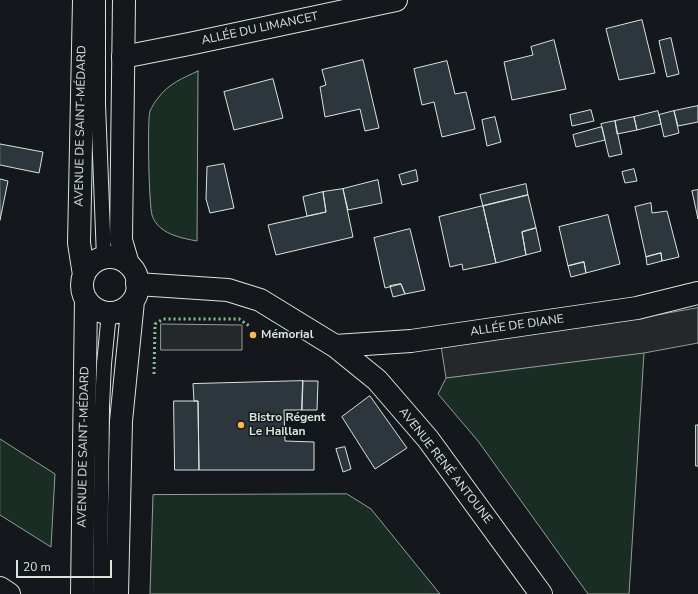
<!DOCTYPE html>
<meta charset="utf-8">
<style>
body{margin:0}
#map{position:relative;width:698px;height:594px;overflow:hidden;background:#14181c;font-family:"Nunito Sans",sans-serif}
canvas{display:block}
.scale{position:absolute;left:16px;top:560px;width:96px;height:18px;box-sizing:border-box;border:2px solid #d8e6dc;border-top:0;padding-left:5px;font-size:12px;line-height:14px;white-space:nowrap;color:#d8e6dc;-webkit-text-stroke:3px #14181c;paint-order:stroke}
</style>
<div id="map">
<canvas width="698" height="594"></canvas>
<div class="scale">20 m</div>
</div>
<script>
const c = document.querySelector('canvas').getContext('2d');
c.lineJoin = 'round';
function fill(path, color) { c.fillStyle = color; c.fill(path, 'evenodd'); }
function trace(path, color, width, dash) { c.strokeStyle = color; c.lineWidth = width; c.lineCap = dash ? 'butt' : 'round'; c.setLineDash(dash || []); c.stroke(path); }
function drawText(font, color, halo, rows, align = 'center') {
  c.font = font + ' "Nunito Sans",sans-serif'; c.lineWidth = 3; c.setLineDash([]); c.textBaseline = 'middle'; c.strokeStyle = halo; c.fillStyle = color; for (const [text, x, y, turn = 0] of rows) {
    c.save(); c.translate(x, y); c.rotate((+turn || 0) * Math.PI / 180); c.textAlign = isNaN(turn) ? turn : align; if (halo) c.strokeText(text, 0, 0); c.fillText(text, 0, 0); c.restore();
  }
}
const green = new Path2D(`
 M198 71 197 241C181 238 158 234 152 215 149 206 147 119 150 111 152 107 155 101 158 98 168 84 183 78 198 71Z
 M644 353 629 594H588L478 441 438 394 446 378Z
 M0 439 55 474 51 547 0 515Z
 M347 494 371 509 440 594H150L153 495Z`);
const parking = new Path2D(`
 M698 308V343L644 353 446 378 441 346 623 321Z
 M161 324 242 325V350H161Z`);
const building = new Path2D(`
 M642 20 655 73 619 80 606 29Z
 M671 38 679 74 667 77 659 41Z
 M554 40 566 89 512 100 504 62 533 55 531 47Z
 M363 60 379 128 365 131 360 109 325 117 320 87 326 85 322 70Z
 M447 61 455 94 466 92 475 129 442 137 434 102 422 105 414 69Z
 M273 79 283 118 234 130 224 92Z
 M698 106V122L678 126 674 111Z
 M591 110 594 121 572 126 570 115Z
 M658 111 661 124 637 130 634 117Z
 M674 111 679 133 664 137 659 115Z
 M495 117 501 142 487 146 482 120Z
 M634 117 637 130 617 134 615 121Z
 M615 121 622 154 609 157 601 124Z
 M602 127 605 140 576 147 573 135Z
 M0 144 43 152 39 173 0 165Z
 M224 164 234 208 210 213 206 199 207 167Z
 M634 169 637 181 625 183 622 172Z
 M416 170 418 181 402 185 399 175Z
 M0 179 8 181 0 220Z
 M378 180 382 203 348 210 343 189Z
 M526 184 528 195 483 206 480 195Z
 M343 189 353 237 276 255 268 225 326 212 323 192Z
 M698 190V219L692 191Z
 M323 192 326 212 307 216 303 197Z
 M528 195 536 228 522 232 526 255 496 263 483 206Z
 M651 203 652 213 667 211 679 257 662 261 661 253 646 257 635 207Z
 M483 206 496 263 463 270 462 264 450 267 439 217Z
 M608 215 620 264 586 273 584 262 568 266 559 227Z
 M536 228 541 251 526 255 522 232Z
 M410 229 425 290 405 294 401 284 385 288 374 238Z
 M661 253 662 261 647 265 646 257Z
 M584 262 586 273 571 277 568 266Z
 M401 284 405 294 393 297 390 286Z
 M303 381 302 410H284L285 441 314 442V470H199L198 401H194L193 384Z
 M303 381H318L317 410H302Z
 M370 396 407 448 375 469 342 417Z
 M174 401H198L199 470H175Z
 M696 425H698V466H696Z
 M345 447 351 469 343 472 336 449Z`);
const lane = new Path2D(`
 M98 0V104L104 258
 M100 594 102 407 104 364 109 313`);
const street = new Path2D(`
 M123 57 189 44 396 0
 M137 284 228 290 260 300 335 346 377 380 428 439 541 594
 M335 346 411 341 637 308 698 293`);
const secondary = new Path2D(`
 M84 0 79 243 84 275
 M124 0 121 240 128 264
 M82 285a28 28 0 1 1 56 0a28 28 0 1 1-56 0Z
 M82 594 86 299
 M117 594 121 421 133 301`);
const highway = new Path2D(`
 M0 588 9 594`);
const hedge = new Path2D(`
 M154 374 155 324 163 319H239L251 327`);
const markers = [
 [253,335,4,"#ffb74d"],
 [241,425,4,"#ffb74d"]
];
const streetNames = [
 ["ALLÉE DU LIMANCET",260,29,-12],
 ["AVENUE DE SAINT-MÉDARD",81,126,-89],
 ["ALLÉE DE DIANE",517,326,-8],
 ["AVENUE DE SAINT-MÉDARD",84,447,-89],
 ["AVENUE RENÉ ANTOUNE",445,466,52]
];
const poiNames = [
 ["Mémorial",261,335],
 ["Bistro Régent",249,418],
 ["Le Haillan",249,432]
];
fill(green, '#1a2d24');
trace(green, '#939e99', 1);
fill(parking, '#24282b');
trace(parking, '#939e99', 1);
fill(building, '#2c363c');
trace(building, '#d8e6dc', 1);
trace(lane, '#d8e6dc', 16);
trace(street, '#d8e6dc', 24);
trace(secondary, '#d8e6dc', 24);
trace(highway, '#d8e6dc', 24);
trace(lane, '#14181c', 14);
trace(street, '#14181c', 22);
trace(secondary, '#14181c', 22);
trace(highway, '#14181c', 22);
trace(hedge, '#8ac095', 3, [2, 3]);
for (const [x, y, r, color] of markers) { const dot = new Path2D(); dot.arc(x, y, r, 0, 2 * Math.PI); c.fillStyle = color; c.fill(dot); trace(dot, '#14181c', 1.5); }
drawText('12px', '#d8e6dc', '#14181c', streetNames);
drawText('bold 12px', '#d8e6dc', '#14181c', poiNames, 'left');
</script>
